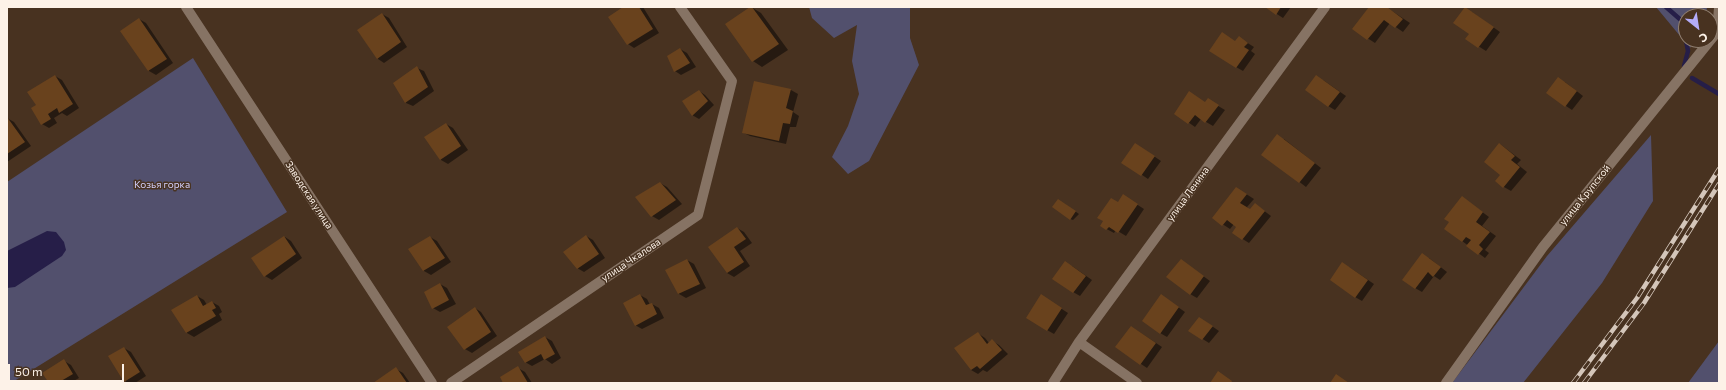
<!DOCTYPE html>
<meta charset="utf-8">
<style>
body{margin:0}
#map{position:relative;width:1726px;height:390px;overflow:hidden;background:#483220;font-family:Commissioner,sans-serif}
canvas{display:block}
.frame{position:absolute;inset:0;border:8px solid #fdf2e8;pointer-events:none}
.north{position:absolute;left:1678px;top:8px;width:40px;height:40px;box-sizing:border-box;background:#483220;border:1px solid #907f70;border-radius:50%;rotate:150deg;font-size:11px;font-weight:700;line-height:16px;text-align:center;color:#fdf2e8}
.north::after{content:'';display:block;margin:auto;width:14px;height:18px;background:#b4acf9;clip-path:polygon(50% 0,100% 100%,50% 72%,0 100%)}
.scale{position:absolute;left:8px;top:364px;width:116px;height:18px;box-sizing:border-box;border:2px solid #fdf2e8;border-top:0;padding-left:5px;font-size:12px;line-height:14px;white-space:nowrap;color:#fdf2e8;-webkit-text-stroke:3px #483220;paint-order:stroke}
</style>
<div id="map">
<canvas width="1726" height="390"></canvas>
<div class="frame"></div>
<div class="north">С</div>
<div class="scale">50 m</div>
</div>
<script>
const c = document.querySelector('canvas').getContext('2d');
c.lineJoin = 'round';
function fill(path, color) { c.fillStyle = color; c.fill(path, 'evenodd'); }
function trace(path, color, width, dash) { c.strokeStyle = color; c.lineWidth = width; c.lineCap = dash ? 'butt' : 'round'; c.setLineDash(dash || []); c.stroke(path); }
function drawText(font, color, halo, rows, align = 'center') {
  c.font = font + ' Commissioner,sans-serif'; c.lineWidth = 3; c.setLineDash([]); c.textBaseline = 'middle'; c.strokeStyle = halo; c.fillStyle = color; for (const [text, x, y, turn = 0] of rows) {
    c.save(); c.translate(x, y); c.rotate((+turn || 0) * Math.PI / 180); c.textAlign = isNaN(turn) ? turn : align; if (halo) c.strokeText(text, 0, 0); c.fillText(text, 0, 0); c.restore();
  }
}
const green = new Path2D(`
 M809 7H910V38L919 65 869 161 848 174 832 157 848 126 859 94 852 61 857 25 834 38 812 18Z
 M1656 7H1707L1706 16H1686V40H1694L1690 48Z
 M193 58 287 212 11 383H7V182Z
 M1651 135 1653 201 1602 283 1523 383H1452L1547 256Z
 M1719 341V383H1688Z`);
const water = new Path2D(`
 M47 231 56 232 64 242 66 250 62 256 15 287 7 288V251Z`);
const shadow = new Path2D(`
 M625 7H643L659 33 634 48 628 44Z
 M751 7 761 13 788 50 762 67 753 61Z
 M1266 7H1291L1283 18Z
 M1370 7H1386L1410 23 1403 32 1390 23 1375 43 1353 29Z
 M1472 12 1500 32 1486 51 1467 39 1470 34Z
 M382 14 389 18 407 47 384 63 378 59 358 31Z
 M139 19 146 23 173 63 156 75 149 71 121 31Z
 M1236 42H1246L1254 47 1251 51 1255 54 1243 71 1236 67Z
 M680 49 687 53 696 67 681 75 675 71Z
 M417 68 424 71 434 91 413 106 406 103 394 83Z
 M55 76 62 80 79 108 67 116 62 113 54 118 57 123 49 128 42 124 38 105Z
 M1323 80 1346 96 1335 110 1328 106Z
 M755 82 791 90 798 94 793 112 799 116 796 127H790L786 144 750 136 744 133Z
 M1565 82 1583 96 1572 110 1566 106Z
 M699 91 705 95 714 105 699 119 692 115Z
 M1208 100 1225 110 1213 126 1201 119 1195 127 1175 113 1205 103Z
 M7 118 14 122 31 146 7 162Z
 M446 124 453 128 468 150 448 164 441 160 425 137Z
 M1284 139 1321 168 1306 187 1263 154Z
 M1500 144 1521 160 1517 164 1527 172 1511 191 1504 187Z
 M1142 148 1161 161 1148 179 1123 162Z
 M660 183 667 187 682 204 659 220 652 216Z
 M1243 192 1254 199 1247 207 1250 210 1255 204 1271 216 1249 243 1233 233 1238 227 1234 224 1230 229 1213 218Z
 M1462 197 1489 217 1482 226 1496 236 1485 250 1489 253 1485 258 1462 241 1450 222Z
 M1130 200 1144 209 1126 236 1116 230 1114 233 1101 226 1119 203Z
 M1062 202 1079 214 1073 220 1070 219Z
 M737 228 744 232 752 243 740 251 750 266 734 277 727 273Z
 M586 236 593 240 605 258 584 272 577 268Z
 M285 237 291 241 302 258 272 280 265 276 252 259Z
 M430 237 437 241 451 262 431 275 424 271 410 249Z
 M1429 258 1447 272 1440 280 1434 276 1422 292 1415 288Z
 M687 260 694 264 706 288 686 298 679 294 667 270Z
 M1181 260 1210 281 1197 298 1190 294Z
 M1072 266 1092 280 1080 296 1073 292Z
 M1349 267 1374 284 1362 301 1355 297Z
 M440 284 447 288 456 304 440 312 433 308Z
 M640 295 647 299 650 305 652 304 659 308 664 318 642 329 635 325Z
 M197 296 204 300 207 305 212 302 219 306 222 312 219 314 222 320 194 337 187 333 173 310Z
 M1048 300 1068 313 1054 334 1047 330Z
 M1168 300 1185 312 1167 337 1160 333Z
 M475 308 481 312 497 336 472 353 465 349Z
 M1206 322 1219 331 1209 343 1190 331Z
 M1132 327 1162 347 1147 368 1141 364Z
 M979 334 985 338 989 343 992 341 999 345 1008 354 987 372 983 370 978 374 971 370Z
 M545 337 552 341 561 358 552 364 545 359 532 366 525 362Z
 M124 348 131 352 146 376 135 383H128L125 381Z
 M64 361 71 365 79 378 70 383H50Z
 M518 368 525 372 532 383H505Z
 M396 369 403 373 410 383H374Z`);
const stream = new Path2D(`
 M1666 7 1682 21 1686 39
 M1684 66 1688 51 1686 40
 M1692 78 1719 94`);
const building = new Path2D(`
 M623 7H639L653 29 627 45 608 17Z
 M750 7H752L779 44 752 62 725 24Z
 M1265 7H1281L1276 15Z
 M1369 7H1387L1403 19 1395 28 1384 20 1367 40 1352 29Z
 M1465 7 1494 27 1478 48 1465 39 1469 34 1453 23Z
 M382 13 401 42 377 59 357 30Z
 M139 18 167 59 148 71 120 31Z
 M1222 32 1235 41 1239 36 1248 43 1244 47 1249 50 1236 68 1209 51Z
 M680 48 690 63 674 72 667 56Z
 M417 66 428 87 405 103 393 83Z
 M55 75 73 104 59 113 57 108 48 114 51 119 41 125 31 108 36 105 27 92Z
 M1316 75 1340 92 1328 107 1305 90Z
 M1558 77 1577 91 1565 107 1546 93Z
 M754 81 791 89 786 108 793 111 790 124 783 123 779 141 742 133Z
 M699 90 708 101 692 116 682 101Z
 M1189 91 1205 102 1208 98 1219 105 1205 123 1195 115 1188 124 1174 114Z
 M7 117 25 142 7 154Z
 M446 123 461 146 440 160 424 137Z
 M1277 134 1315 163 1299 183 1261 155Z
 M1135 143 1155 156 1141 176 1121 163Z
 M1499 143 1515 156 1511 160 1520 167 1503 188 1495 181 1500 175 1484 162Z
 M660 182 676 200 651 217 635 197Z
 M1236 187 1247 194 1240 203 1250 209 1255 203 1265 211 1242 240 1232 233 1236 227 1227 220 1222 226 1212 218Z
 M1123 194 1138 204 1118 233 1109 227 1106 230 1100 226 1103 221 1097 218 1111 198 1118 202Z
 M1462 196 1483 212 1476 222 1490 232 1479 245 1483 249 1478 255 1466 246 1471 240 1466 237 1462 242 1444 229 1449 222 1444 219Z
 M1058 199 1076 211 1070 220 1052 207Z
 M737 227 746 239 734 247 744 262 727 273 708 247Z
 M586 235 599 254 577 269 563 252Z
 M284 236 296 254 264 277 251 258Z
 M430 236 445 258 423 271 408 249Z
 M1422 253 1441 267 1433 277 1428 272 1415 289 1402 280Z
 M687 259 700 284 678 294 665 270Z
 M1181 259 1204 276 1190 295 1166 277Z
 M1065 261 1086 276 1073 293 1052 279Z
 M1342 262 1368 280 1355 298 1330 280Z
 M440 283 449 300 432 309 424 292Z
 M640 294 646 305 652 303 657 314 635 326 623 303Z
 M1041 294 1062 308 1047 331 1026 318Z
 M1161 294 1179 307 1160 334 1142 321Z
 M197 295 203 306 212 301 216 308 212 310 216 316 186 333 171 310Z
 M475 307 491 332 464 350 447 327Z
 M1199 317 1213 326 1202 340 1188 331Z
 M1131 326 1156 343 1140 365 1115 347Z
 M978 332 987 344 992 339 1002 350 980 369 977 366 971 370 954 348Z
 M545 336 555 354 544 360 541 354 525 363 518 352Z
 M124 347 140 372 124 382 108 356Z
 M64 359 73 374 61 381 62 383H49L42 373Z
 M518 366 528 383H503L500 377Z
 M396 367 407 383H373Z
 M1218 371 1232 381 1231 383H1210Z
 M1336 374 1349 383H1330Z`);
const minor = new Path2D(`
 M186 7 432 383
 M1079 342 1137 383
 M451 383 698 215 732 81 680 7
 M1053 383 1079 342 1325 7
 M1446 383 1543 247 1717 32 1719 8`);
const rail = new Path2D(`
 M1573 383 1637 298 1719 169
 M1584 383 1644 303 1719 184`);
const parkNames = [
 ["Козья горка",162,185]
];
const streetNames = [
 ["улица Ленина",1188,194,-54],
 ["Заводская улица",309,195,57],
 ["улица Крупской",1585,195,-51],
 ["улица Чкалова",631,260,-34]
];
fill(green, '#52506d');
fill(water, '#261e48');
fill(shadow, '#0007');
trace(stream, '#261e48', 4.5);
fill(building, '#69421d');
trace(minor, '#867364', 10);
trace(rail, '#d4c6ba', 4.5);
trace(rail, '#483220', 3, [9]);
drawText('10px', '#d3d0fe', '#483220', parkNames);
drawText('10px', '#fdf2e8', '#483220', streetNames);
</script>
